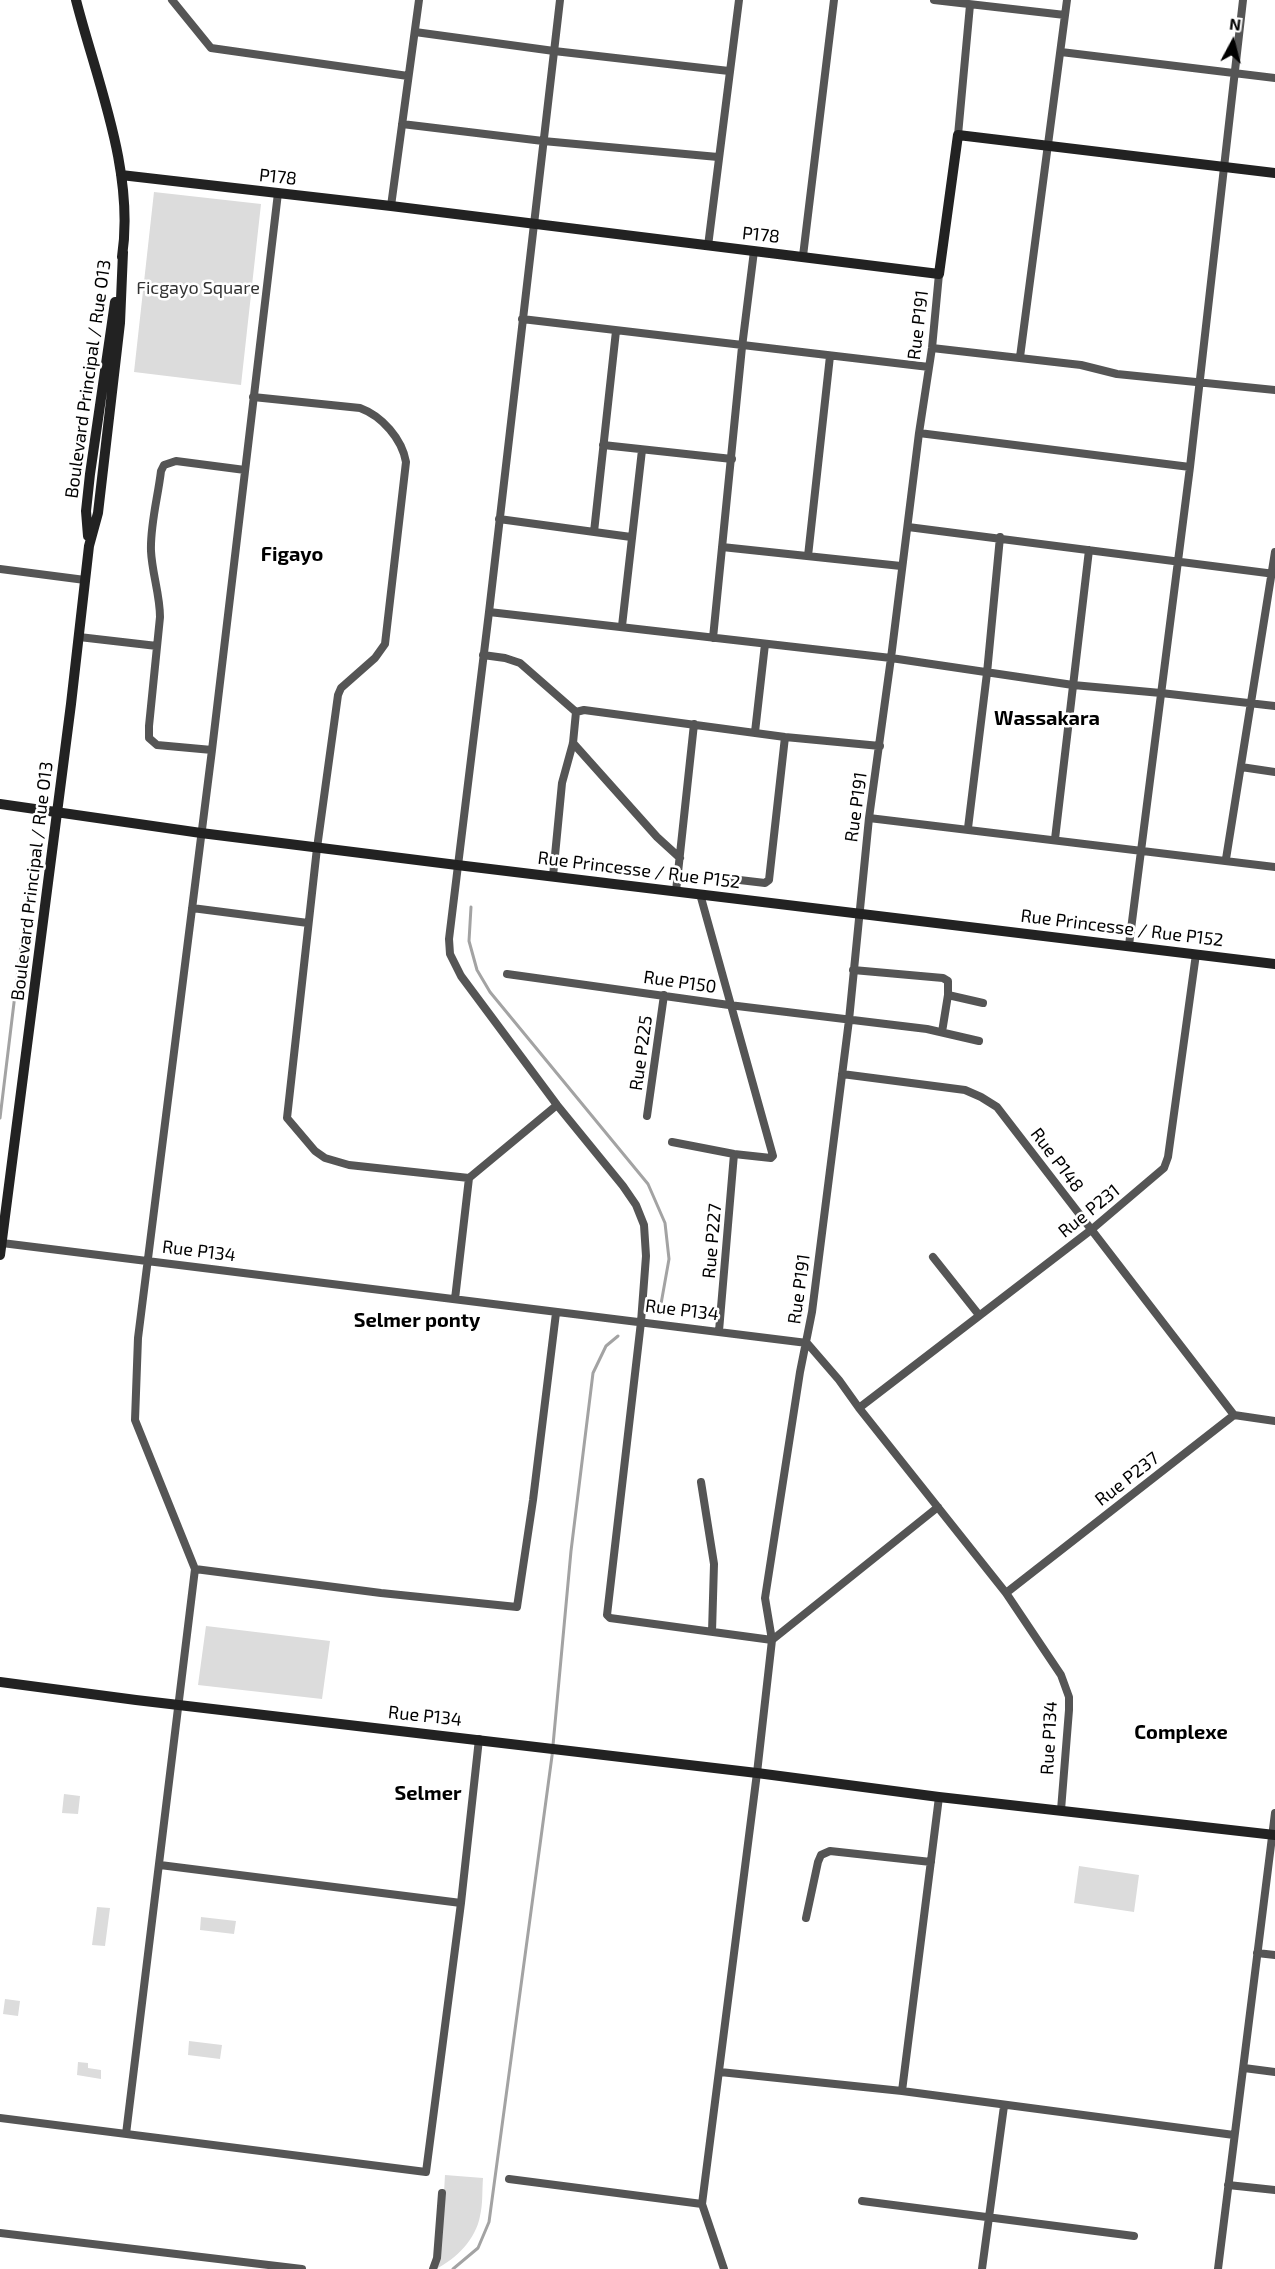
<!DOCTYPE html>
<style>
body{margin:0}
#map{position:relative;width:1275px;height:2269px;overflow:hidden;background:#fff;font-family:"Exo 2",sans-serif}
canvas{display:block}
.north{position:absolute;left:1203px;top:12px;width:60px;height:60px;-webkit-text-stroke:4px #fff;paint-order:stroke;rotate:7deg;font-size:16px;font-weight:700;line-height:24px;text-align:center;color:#000}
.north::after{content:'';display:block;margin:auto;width:21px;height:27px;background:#000;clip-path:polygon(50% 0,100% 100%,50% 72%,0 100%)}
</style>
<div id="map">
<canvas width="1275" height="2269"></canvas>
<div class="north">N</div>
</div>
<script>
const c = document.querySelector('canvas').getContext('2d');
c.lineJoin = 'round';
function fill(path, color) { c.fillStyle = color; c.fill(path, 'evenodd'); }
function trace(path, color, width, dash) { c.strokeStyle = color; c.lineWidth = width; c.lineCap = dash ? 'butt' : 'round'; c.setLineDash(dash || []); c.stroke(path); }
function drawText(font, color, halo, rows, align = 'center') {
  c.font = font + ' "Exo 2",sans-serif'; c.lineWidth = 5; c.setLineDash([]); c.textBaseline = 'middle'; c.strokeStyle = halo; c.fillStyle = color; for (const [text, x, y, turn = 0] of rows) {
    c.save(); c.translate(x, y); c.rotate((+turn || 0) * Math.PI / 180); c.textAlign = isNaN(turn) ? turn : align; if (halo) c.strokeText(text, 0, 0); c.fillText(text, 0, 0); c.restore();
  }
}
const green = new Path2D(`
 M154 192 261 204 241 385 134 372Z
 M206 1626 330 1641 322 1699 198 1685Z
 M64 1794 80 1796 78 1814 62 1813Z
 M1079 1866 1139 1875 1134 1912 1074 1903Z
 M97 1907 110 1908 105 1946 92 1945Z
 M201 1917 236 1921 234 1934 200 1930Z
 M5 1999 20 2001 18 2016 3 2014Z
 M189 2041 222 2045 220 2059 188 2055Z
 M78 2062 88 2063V2068L101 2070V2079L77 2075Z
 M445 2175 483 2178C482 2191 483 2204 480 2216 476 2239 456 2259 436 2269L441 2246Z`);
const stream = new Path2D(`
 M471 907 469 941 477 970 490 992 648 1184 665 1223 669 1259 661 1304
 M0 1118 21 945
 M453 2269 478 2248 489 2222 552 1756 571 1551 593 1373 606 1346 618 1336`);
const street = new Path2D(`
 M172 0 211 48 408 76
 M560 0 489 612 449 939 450 954 461 976 557 1105 623 1186 636 1205 644 1225 646 1256 641 1322 607 1615 610 1618 772 1640 938 1507
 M934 0 1065 15
 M415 32 554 51 729 71
 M1061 52 1275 78
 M402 124 543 141 718 157
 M958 135 970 5
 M391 206 419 0
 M708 246 739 0
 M803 256 834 0
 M522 319 929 367
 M932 348 1081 365 1117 374 1275 390
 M1020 357 1067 0
 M253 397 360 408C382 416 402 439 406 462L385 644 375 658 341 688 338 695 317 848 287 1118 315 1151 325 1158 349 1165 469 1178 557 1105
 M919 433 1190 467
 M603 445 732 459
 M499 519 631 537
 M908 527 1275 574
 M594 532 616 331
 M722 547 901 566
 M808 556 830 356
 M0 569 85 580
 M489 612 891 658 1073 685 1161 693 1275 706
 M622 626 642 450
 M79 637 157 646
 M713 638 742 347 754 251
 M483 655 505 658 520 663 576 712
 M576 712 584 710 785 737 880 746
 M755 732 765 644
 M573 743 657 837 680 858
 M212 750 157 745 149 738V726L160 617C160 595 152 573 151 551 150 525 158 497 161 471L164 465 176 461 245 470
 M1241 767 1275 772
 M869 818 1275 867
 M968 828 987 673 1000 537
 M1055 839 1089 550
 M1226 859 1275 552
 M553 876 562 783 573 743 576 712
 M731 879 765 883 769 880 785 737
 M676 891 694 724
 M192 908 308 923
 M1129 945 1190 467 1243 0
 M853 970 943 978 948 981V995L942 1032
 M507 974 729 1005 927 1029 979 1041
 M948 995 983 1003
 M842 1074 965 1090 981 1097 997 1107 1234 1415
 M647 1116 664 995
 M672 1142 734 1154 771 1158 773 1156 700 894
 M2 1243 807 1343 839 1380 859 1408 1006 1593 1061 1675 1069 1697V1710L1061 1810
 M933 1257 979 1315
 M455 1299 469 1178
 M719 1331 734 1154
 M859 1408 1091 1230 1164 1168 1168 1157 1196 954
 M701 1482 714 1564 712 1632
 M195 1569 381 1593 517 1607 533 1500 556 1313
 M1006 1593 1234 1415 1275 1421
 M160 1865 461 1903
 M806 1918 818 1862 821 1855 830 1851 931 1862
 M1257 1953 1275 1955
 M1244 2068 1275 2072
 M720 2072 902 2091 1234 2135
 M902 2091 939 1797
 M0 2118 426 2172 461 1903 479 1739
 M126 2134 195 1569 135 1420 138 1338 212 750 278 193
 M509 2179 702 2204
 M1228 2185 1275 2190
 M862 2201 1134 2236
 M0 2233 302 2269
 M433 2269 437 2258 442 2193
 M724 2269 702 2204 757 1773 772 1640 765 1598 800 1372 812 1312 849 1020 869 818 891 658 919 433 932 348 939 274
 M982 2269 1004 2106
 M1218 2269 1275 1813`);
const secondary = new Path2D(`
 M76 0C97 82 135 171 122 257
 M121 175 391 206 939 274 958 135 1275 173
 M88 536 86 511 90 474 115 302
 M0 804 201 833 457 865 1275 964
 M0 1255 71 704 89 546 98 513 120 323 123 252
 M0 1682 136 1700 757 1773 939 1797 1275 1835`);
const streetNames = [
 ["P178",278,177,6],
 ["P178",761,235,6],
 ["Rue P191",918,325,-83],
 ["Boulevard Principal / Rue O13",88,379,-82],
 ["Rue P191",856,807,-82],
 ["Rue Princesse / Rue P152",639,870,7],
 ["Boulevard Principal / Rue O13",32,881,-83],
 ["Rue Princesse / Rue P152",1122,928,7],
 ["Rue P150",680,982,8],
 ["Rue P225",641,1053,-82],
 ["Rue P148",1057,1160,53],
 ["Rue P231",1089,1211,-39],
 ["Rue P227",712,1241,-85],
 ["Rue P134",199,1251,7],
 ["Rue P191",799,1289,-82],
 ["Rue P134",682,1310,7],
 ["Rue P237",1127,1479,-38],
 ["Rue P134",425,1716,6],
 ["Rue P134",1049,1738,-87]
];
const parkNames = [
 ["Ficgayo Square",198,288]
];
const neighbourhoodNames = [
 ["Figayo",292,554],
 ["Wassakara",1047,718],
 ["Selmer ponty",417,1320],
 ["Complexe",1181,1732],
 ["Selmer",428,1793]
];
fill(green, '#dcdcdc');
trace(stream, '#a3a3a3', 3);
trace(street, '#555', 8);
trace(secondary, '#222', 10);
drawText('18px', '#000', '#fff', streetNames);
drawText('18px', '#333', '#fff', parkNames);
drawText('bold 20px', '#000', '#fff', neighbourhoodNames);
</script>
